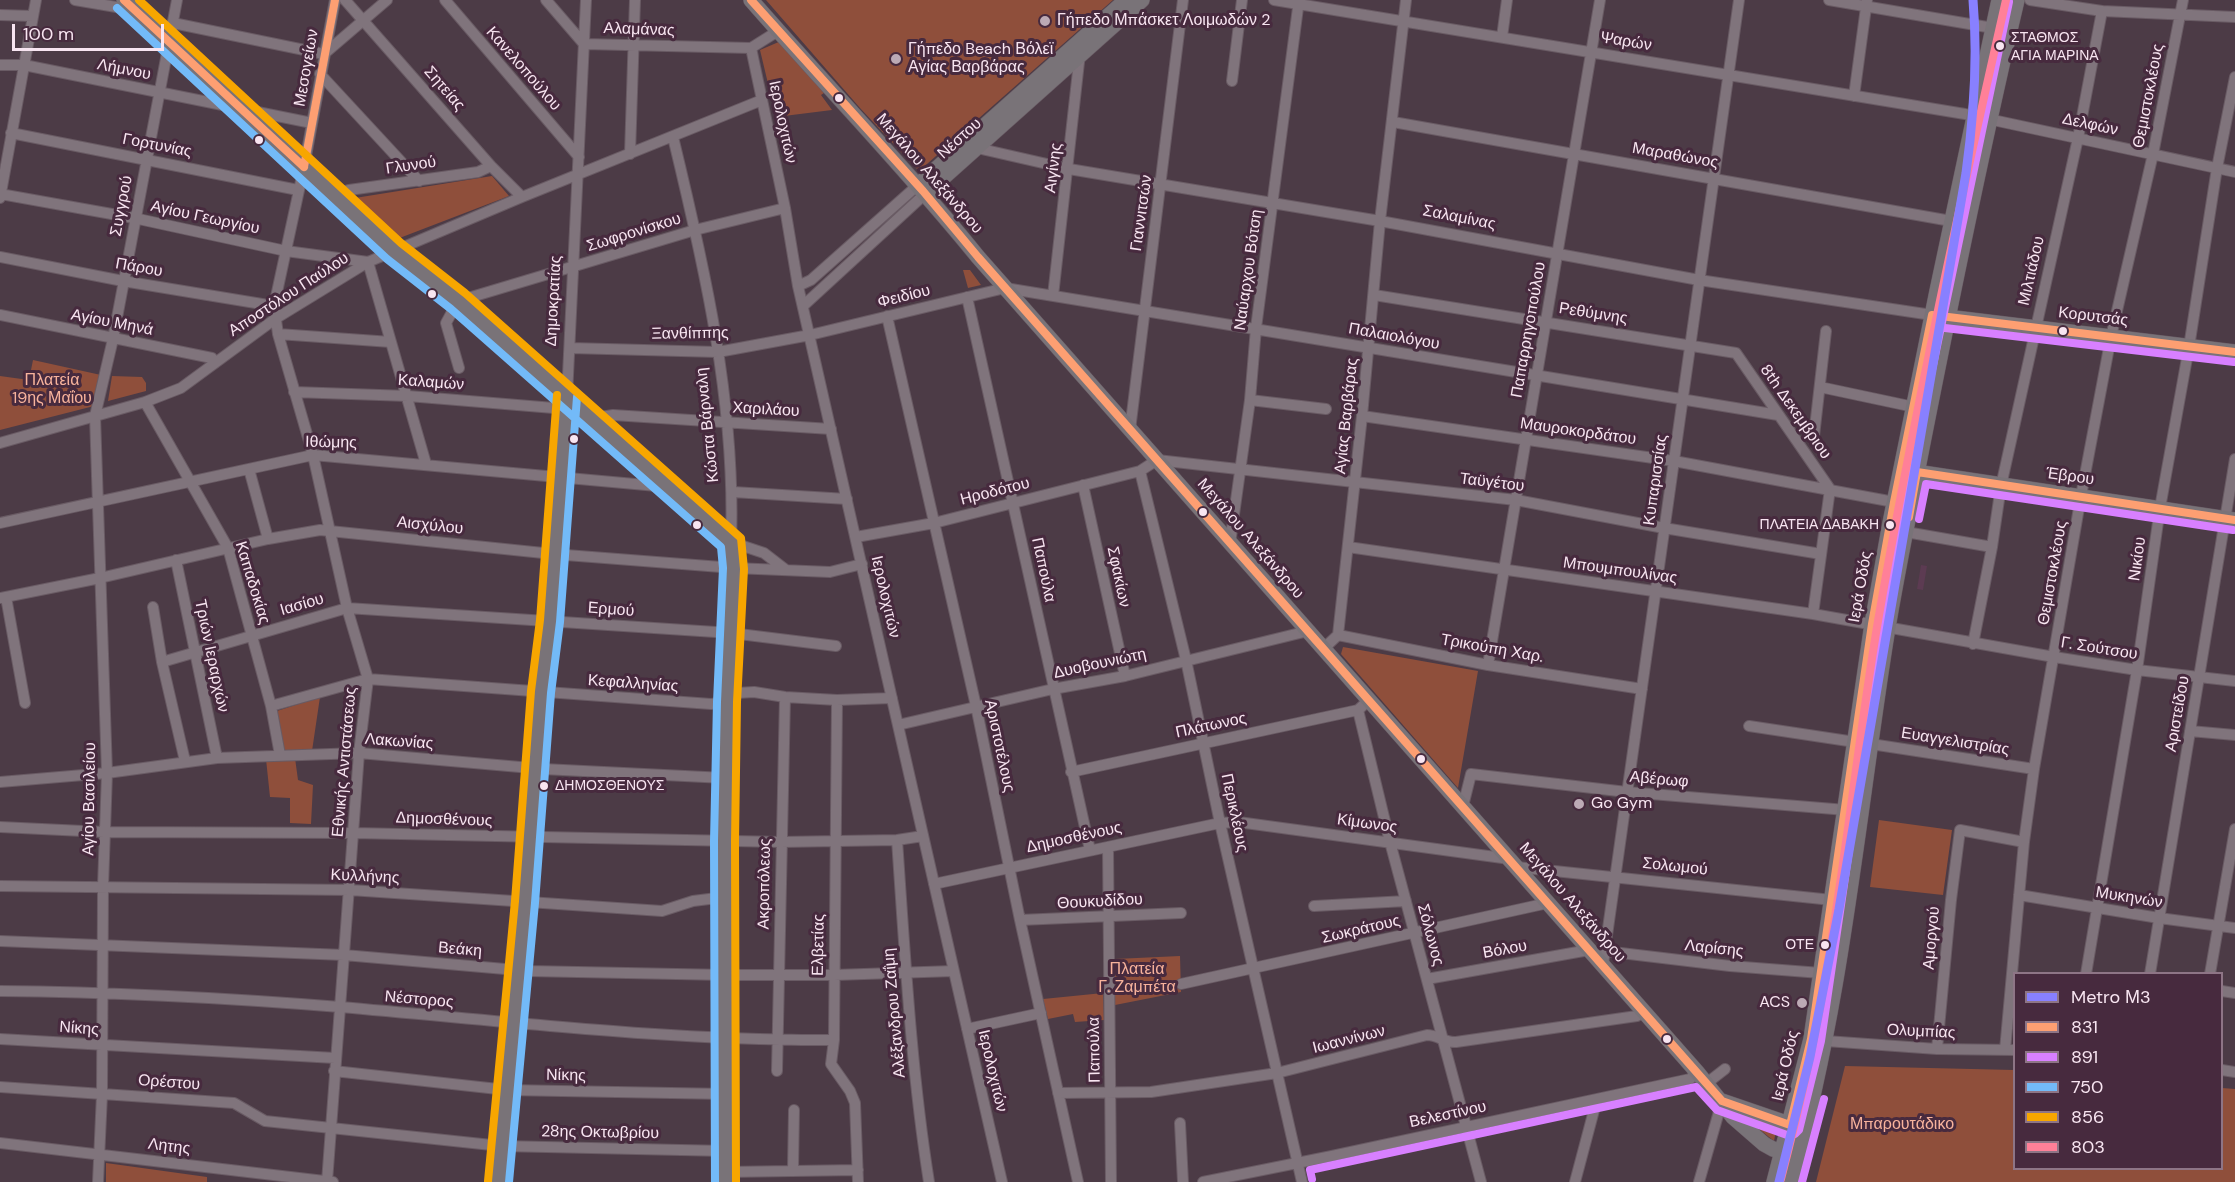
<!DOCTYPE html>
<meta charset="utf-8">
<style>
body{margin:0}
#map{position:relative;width:2235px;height:1182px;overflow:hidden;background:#4c3b46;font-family:"DM Sans",sans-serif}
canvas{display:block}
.legend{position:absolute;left:2013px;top:972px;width:210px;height:198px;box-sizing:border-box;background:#472a3e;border:2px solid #8e7586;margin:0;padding:8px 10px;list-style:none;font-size:18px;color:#f8e5f1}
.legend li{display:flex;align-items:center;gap:12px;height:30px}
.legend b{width:30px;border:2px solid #8e7586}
.scale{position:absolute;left:12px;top:24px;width:152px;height:27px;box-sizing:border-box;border:3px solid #f8e5f1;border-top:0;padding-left:8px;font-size:18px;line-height:21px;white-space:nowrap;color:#f8e5f1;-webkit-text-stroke:4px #472a3e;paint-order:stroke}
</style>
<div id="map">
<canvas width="2235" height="1182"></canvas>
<ul class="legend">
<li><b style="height:8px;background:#8880ff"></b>Metro Μ3</li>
<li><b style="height:8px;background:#fd9f72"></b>831</li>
<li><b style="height:8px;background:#d880ff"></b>891</li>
<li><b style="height:8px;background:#73baf8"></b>750</li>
<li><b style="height:8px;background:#f7a600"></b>856</li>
<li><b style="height:8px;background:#ff8098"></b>803</li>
</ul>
<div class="scale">100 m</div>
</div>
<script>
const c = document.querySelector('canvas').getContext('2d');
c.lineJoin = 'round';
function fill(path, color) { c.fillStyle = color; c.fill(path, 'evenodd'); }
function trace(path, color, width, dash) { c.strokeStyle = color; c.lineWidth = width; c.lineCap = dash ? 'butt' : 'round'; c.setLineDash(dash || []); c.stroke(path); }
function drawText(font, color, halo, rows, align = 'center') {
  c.font = font + ' "DM Sans",sans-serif'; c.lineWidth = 6; c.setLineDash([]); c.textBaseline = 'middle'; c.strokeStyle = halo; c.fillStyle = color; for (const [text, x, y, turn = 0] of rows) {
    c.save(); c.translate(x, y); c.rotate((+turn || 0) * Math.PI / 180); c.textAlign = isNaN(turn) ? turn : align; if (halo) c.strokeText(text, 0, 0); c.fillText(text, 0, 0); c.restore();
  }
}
const built = new Path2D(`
 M1921 565 1927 566 1923 590 1917 589Z`);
const green = new Path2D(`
 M766 0H1113L919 171 860 108Z
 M781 41 827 91 821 95 832 110 776 117 760 50Z
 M492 176 509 196 397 239 355 198Z
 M963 270H970L981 285 968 288Z
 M33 360 101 375 94 406 0 430V376L29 380Z
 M112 376 142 377 146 383V391L108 401Z
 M1343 647 1478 671 1458 788 1341 654Z
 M320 697 312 751H284L277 711Z
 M295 758 298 780 313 785 311 824 290 823V798L270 797 266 759Z
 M1879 820 1952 830 1943 895 1870 887Z
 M1180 956 1181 992 1115 1005V959Z
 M1103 993 1104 1020 1075 1022 1073 1014 1048 1019 1043 999Z
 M1845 1066 2014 1070V1168H2222V1088L2235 1089V1182H1816Z
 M1739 1113 1777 1126 1774 1141Z
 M106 1163 207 1177V1182H106Z`);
const street = new Path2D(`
 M75 0 134 10
 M345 0 491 166 522 197
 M445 0 579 157
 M546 0 584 44 751 48
 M1274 0 1965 114 2235 172
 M1829 0 1993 28
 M2030 0 2102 11 2235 17
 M0 15 33 16
 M173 23 324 54 387 0
 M778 31 751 48 785 208 798 286 1002 1182
 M1502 37 1507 0
 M0 65H24L312 123
 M320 74 419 181
 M1232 81 1242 0
 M1854 96 1867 0
 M1393 122 1951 221
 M11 133 298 190
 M673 137C705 269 736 405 731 542L764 553 786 570
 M975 146 977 148 1069 169 1380 221 1699 280 1932 315
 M630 154 635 0
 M0 194 134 218 286 251 368 262 426 464
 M335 195 349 190 478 172 491 166
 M0 198 36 0
 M0 257 123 281 274 306
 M798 286 811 280 918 185
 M1374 295 1736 353 1830 489
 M1053 296 1080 53
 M967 297 1090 850
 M803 306 926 193
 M0 315 212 358 215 363
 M887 316 976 706 1020 920 1078 1182
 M278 334 391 342
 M570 348 718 352 810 335 1005 288 1778 415
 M459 368 446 323 458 301 695 230 785 208
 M1820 387 1914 407
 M294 392 408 396 566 409
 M567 396 586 0
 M1250 400 1326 409
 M145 402 228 548 271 706 280 755
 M1362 416 1674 461 1894 502
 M596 425 601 417 613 415 831 429
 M1130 430 1183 0
 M1814 436 1826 331
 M0 443 145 402 181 388 275 319 368 262 522 197 762 100
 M249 469 268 539
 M1140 471 1186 660 1220 823 1302 1182
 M1083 485 1125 676
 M733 492 847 499
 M0 523 313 455 668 487
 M1906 532 1992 547
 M856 537 934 523 1140 471 1157 460 1516 500 1664 528 1821 554
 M1230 543 1250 400 1256 328 1299 0
 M1348 547 1813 614 2054 657 2137 670 2235 681
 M176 560 217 758
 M6 597 25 703
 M0 598 100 578 268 539 320 530 553 554 734 568 830 572 862 564
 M153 607 162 662 185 761
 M1813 614 1830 489
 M1338 635 1488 665 1642 689
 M1973 644 1992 547 2001 486 2078 138 2102 11
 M1323 649 1338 635 1362 416 1380 221 1406 0
 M162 662 347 608 731 633 836 646
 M1488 665 1600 0
 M837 700 834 1040 831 1064 850 1091 855 1103 858 1182
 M1369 700 1358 710 1390 842 1481 1182
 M271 706 368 679 711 704 727 702 737 693 754 692 785 697 837 700 892 698
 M898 725 1053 689 1125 676 1308 631
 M1749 726 1855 742
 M2190 731 2235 735
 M1871 744 2034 769
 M1071 772 1358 710
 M0 782 107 773 217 758 359 753 543 769 725 778
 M1463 806 1471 774 1627 792 1846 810
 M0 827 104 832 353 833 781 842 897 840 923 836
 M897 840C905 954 911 1069 929 1182
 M1108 847 1111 1182
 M1516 867 1832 900
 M934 884 1220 823 1238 822 1510 859
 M0 886 350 890 662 911 693 901 725 897
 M2019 895 2159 918 2235 928
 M1314 906 1406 901
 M1020 920 1181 913
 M0 941 344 955 528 971 726 975H834L954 971
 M1604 951 1730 966 1821 973
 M1603 964 1739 0
 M2086 974 2137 670 2160 508 2189 347 2217 168 2235 77
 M2150 974 2235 459
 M2210 974 2235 829
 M1427 979 1589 950
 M1181 984 1548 903
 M0 991C114 992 227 998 340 1007 505 1021 669 1041 834 1040
 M2222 991 2235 993
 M967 1029 1041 1013
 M0 1039 335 1058
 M1826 1041 1937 1049 2014 1050
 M1937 1049 1951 900 1960 830 2024 842
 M2005 1050 2024 842 2034 769 2081 496 2111 337 2153 154 2183 0
 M2222 1070 2235 1072
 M334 1071 507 1090 726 1094
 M777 1071 785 697
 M1707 1083 1725 1069
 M0 1087 234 1103 265 1121 501 1146 726 1151
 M1058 1093 1151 1092 1277 1073 1427 1035C1438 1035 1445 1043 1456 1042L1637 1016 1644 1012
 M1180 1123 1183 1182
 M0 1143 333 1182
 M793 1171 794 1110
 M726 1172 858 1170
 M98 1182 102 1094 103 887 107 773 95 416 113 339 177 0
 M327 1182 359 753 368 679 347 608 313 455 278 334 274 306 304 167 335 0
 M1203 1182 1332 1156 1690 1079 1697 1072
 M1575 1182 1597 1099
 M1699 1182 1722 1101`);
const secondary = new Path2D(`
 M124 0 394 251 458 301 731 542 734 568 727 702 724 841 726 1182
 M751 0C826 86 906 168 978 257L1697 1072 1733 1117 1764 1144 1773 1149 1799 1156
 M918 185 1126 0
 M926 193 1142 0
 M1938 316 2235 352
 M1909 471 2235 520
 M1722 1101 1798 1127
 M498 1182 525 902 541 692 550 621 567 396
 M1774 1182 1811 1039 1872 624 1890 523 1937 291 1999 0
 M1791 1182C1841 1007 1857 825 1885 646 1894 588 1906 531 1917 473 1948 315 1980 157 2017 0`);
const bus1 = new Path2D(`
 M124 0 304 167
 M751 0 923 191 978 257 1722 1101 1790 1125 1811 1039 1872 624 1894 502 1932 315 2235 352
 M304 167 335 0
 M1909 517 1917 472 2235 520`);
const bus2 = new Path2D(`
 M1947 273 1938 318 1940 325 1945 328 2234 362
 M1919 519 1926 484 2233 530
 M1312 1179 1310 1170 1696 1087 1717 1110 1787 1135 1795 1134 1799 1130 1821 1041 1882 626 1904 504 2009 2
 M1802 1182 1824 1099`);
const bus3 = new Path2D(`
 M117 8 387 259 451 309 721 547 723 568 717 702 714 841 715 1182
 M509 1182 535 903 551 693 560 622 577 397`);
const bus4 = new Path2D(`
 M139 0 401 243 465 293 741 538 744 569 737 702 735 841 736 1182
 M488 1181 515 901 531 691 540 620 557 395`);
const bus5 = new Path2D(`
 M1781 1179C1798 1113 1814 1047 1825 979 1846 860 1858 740 1878 621 1914 413 1959 206 2006 0`);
const metro1 = new Path2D(`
 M1779 1182 1810 1057 1839 909 1966 173C1974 115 1978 58 1973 0`);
const markers = [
 [1045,21,6,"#bcaab5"],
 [2000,46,5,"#f8e5f1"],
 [896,59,6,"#bcaab5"],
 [839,98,5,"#f8e5f1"],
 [259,140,5,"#f8e5f1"],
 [432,294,5,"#f8e5f1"],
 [2063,331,5,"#f8e5f1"],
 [574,439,5,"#f8e5f1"],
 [1203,512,5,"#f8e5f1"],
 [697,525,5,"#f8e5f1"],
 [1890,525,5,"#f8e5f1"],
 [1421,759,5,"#f8e5f1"],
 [544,786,5,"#f8e5f1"],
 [1579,804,6,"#bcaab5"],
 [1825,945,5,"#f8e5f1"],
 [1802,1003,6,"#bcaab5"],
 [1667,1039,5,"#f8e5f1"]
];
const busNames = [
 ["ΣΤΑΘΜΟΣ",2011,38],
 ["ΑΓΙΑ ΜΑΡΙΝΑ",2011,56],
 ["ΠΛΑΤΕΙΑ ΔΑΒΑΚΗ",1879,525,"right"],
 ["ΔΗΜΟΣΘΕΝΟΥΣ",555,786],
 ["ΟΤΕ",1814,945,"right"]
];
const poiNames = [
 ["Γήπεδο Μπάσκετ Λοιμωδών 2",1057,21],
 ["Γήπεδο Beach Βόλεϊ",908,50],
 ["Αγίας Βαρβάρας",908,68],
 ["Go Gym",1591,804],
 ["ACS",1790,1003,"right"]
];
const streetNames = [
 ["Αλαμάνας",639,30,2],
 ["Ψαρών",1626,42,9],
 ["Μεσογείων",307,68,-80],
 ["Κανελοπούλου",523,69,49],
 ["Λήμνου",124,70,11],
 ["Σητείας",444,89,49],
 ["Θεμιστοκλέους",2149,96,-79],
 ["Ιερολοχιτών",782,122,78],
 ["Δελφών",2090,125,12],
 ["Νέστου",960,139,-42],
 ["Γορτυνίας",157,146,11],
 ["Μαραθώνος",1675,156,10],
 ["Γλυνού",411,166,-8],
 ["Αιγίνης",1054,168,-83],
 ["Μεγάλου Αλεξάνδρου",929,174,49],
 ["Συγγρού",122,206,-79],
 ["Γιαννιτσών",1142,213,-82],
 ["Αγίου Γεωργίου",205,218,12],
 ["Σαλαμίνας",1459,218,11],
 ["Σωφρονίσκου",634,233,-17],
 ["Πάρου",139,268,10],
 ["Ναύαρχου Βότση",1249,270,-82],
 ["Μιλτιάδου",2032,271,-77],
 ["Αποστόλου Παύλου",289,295,-33],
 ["Φειδίου",904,297,-14],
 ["Δημοκρατίας",554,301,-87],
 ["Ρεθύμνης",1593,314,9],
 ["Κορυτσάς",2093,317,7],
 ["Αγίου Μηνά",112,323,11],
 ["Παπαρρηγοπούλου",1529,330,-80],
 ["Ξανθίππης",690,334,-1],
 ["Παλαιολόγου",1394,337,10],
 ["Καλαμών",431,383,4],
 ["Χαριλάου",766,410,3],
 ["8th Δεκεμβριου",1795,412,55],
 ["Αγίας Βαρβάρας",1347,416,-84],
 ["Κώστα Βάρναλη",708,425,-96],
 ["Μαυροκορδάτου",1578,432,8],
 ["Ιθώμης",331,443,1],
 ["Έβρου",2070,477,8],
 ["Κυπαρισσίας",1656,480,-82],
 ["Ταϋγέτου",1492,483,7],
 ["Ηροδότου",995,492,-14],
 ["Αισχύλου",430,526,6],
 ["Μεγάλου Αλεξάνδρου",1250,539,49],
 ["Νικίου",2138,559,-82],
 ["Παπούλα",1043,570,78],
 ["Μπουμπουλίνας",1620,571,8],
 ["Θεμιστοκλέους",2053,573,-80],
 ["Σφακίων",1118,577,78],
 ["Καπαδοκίας",252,583,73],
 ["Ιερά Οδός",1861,587,-80],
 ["Ιερολοχιτών",885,597,77],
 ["Ιασίου",302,605,-16],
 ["Ερμού",611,610,4],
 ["Τρικούπη Χαρ.",1492,649,10],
 ["Γ. Σούτσου",2099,649,9],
 ["Τριών Ιεραρχών",211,656,78],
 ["Δυοβουνιώτη",1100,664,-12],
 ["Κεφαλληνίας",633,684,4],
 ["Αριστείδου",2178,714,-80],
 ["Πλάτωνος",1211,726,-12],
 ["Λακωνίας",399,742,4],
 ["Ευαγγελιστρίας",1955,742,9],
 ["Αριστοτέλους",999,746,78],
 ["Εθνικής Αντιστάσεως",345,762,-85],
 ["Αβέρωφ",1659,780,5],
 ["Αγίου Βασιλείου",90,799,-89],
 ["Περικλέους",1234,813,78],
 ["Δημοσθένους",444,820,2],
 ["Κίμωνος",1367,824,8],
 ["Δημοσθένους",1074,838,-12],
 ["Σολωμού",1675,867,6],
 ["Κυλλήνης",365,877,3],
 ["Ακροπόλεως",765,884,-89],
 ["Μυκηνών",2129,898,9],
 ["Θουκυδίδου",1100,902,-3],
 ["Μεγάλου Αλεξάνδρου",1572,903,49],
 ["Σωκράτους",1361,930,-13],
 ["Σόλωνος",1430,935,75],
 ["Αμοργού",1932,938,-85],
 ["Ελβετίας",819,945,-89],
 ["Λαρίσης",1714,949,6],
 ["Βεάκη",460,950,5],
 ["Βόλου",1505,950,-10],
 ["Νέστορος",419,1000,5],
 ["Αλέξανδρου Ζαΐμη",895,1013,-95],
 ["Νίκης",79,1029,4],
 ["Ολυμπίας",1921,1032,3],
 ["Ιωαννίνων",1349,1040,-14],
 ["Παπούλα",1095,1050,-91],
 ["Ιερά Οδός",1786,1066,-77],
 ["Ιερολοχιτών",992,1071,77],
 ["Νίκης",566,1076,1],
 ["Ορέστου",169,1083,4],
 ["Βελεστίνου",1448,1115,-12],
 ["28ης Οκτωβρίου",600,1133,1],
 ["Λητης",169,1147,7]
];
const parkNames = [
 ["Πλατεία",52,381],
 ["19ης Μαΐου",52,399],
 ["Πλατεία",1137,970],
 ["Γ. Ζαμπέτα",1137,988],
 ["Μπαρουτάδικο",1902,1125]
];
fill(built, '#5c3b52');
fill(green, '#8f4f3b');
trace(street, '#695b64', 12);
trace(secondary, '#695b64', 16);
trace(street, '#80747c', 10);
trace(secondary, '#797378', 15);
trace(bus1, '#fd9f72', 8);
trace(bus2, '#d880ff', 8);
trace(bus3, '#73baf8', 8);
trace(bus4, '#f7a600', 8);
trace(bus5, '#ff8098', 8);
trace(metro1, '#8880ff', 9);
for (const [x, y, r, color] of markers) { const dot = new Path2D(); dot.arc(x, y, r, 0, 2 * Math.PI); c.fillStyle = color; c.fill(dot); trace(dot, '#472a3e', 2); }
drawText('14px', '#f8e5f1', '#472a3e', busNames, 'left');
drawText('16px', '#f8e5f1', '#472a3e', poiNames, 'left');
drawText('16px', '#f8e5f1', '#472a3e', streetNames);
drawText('16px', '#f8b39c', '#472a3e', parkNames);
</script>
